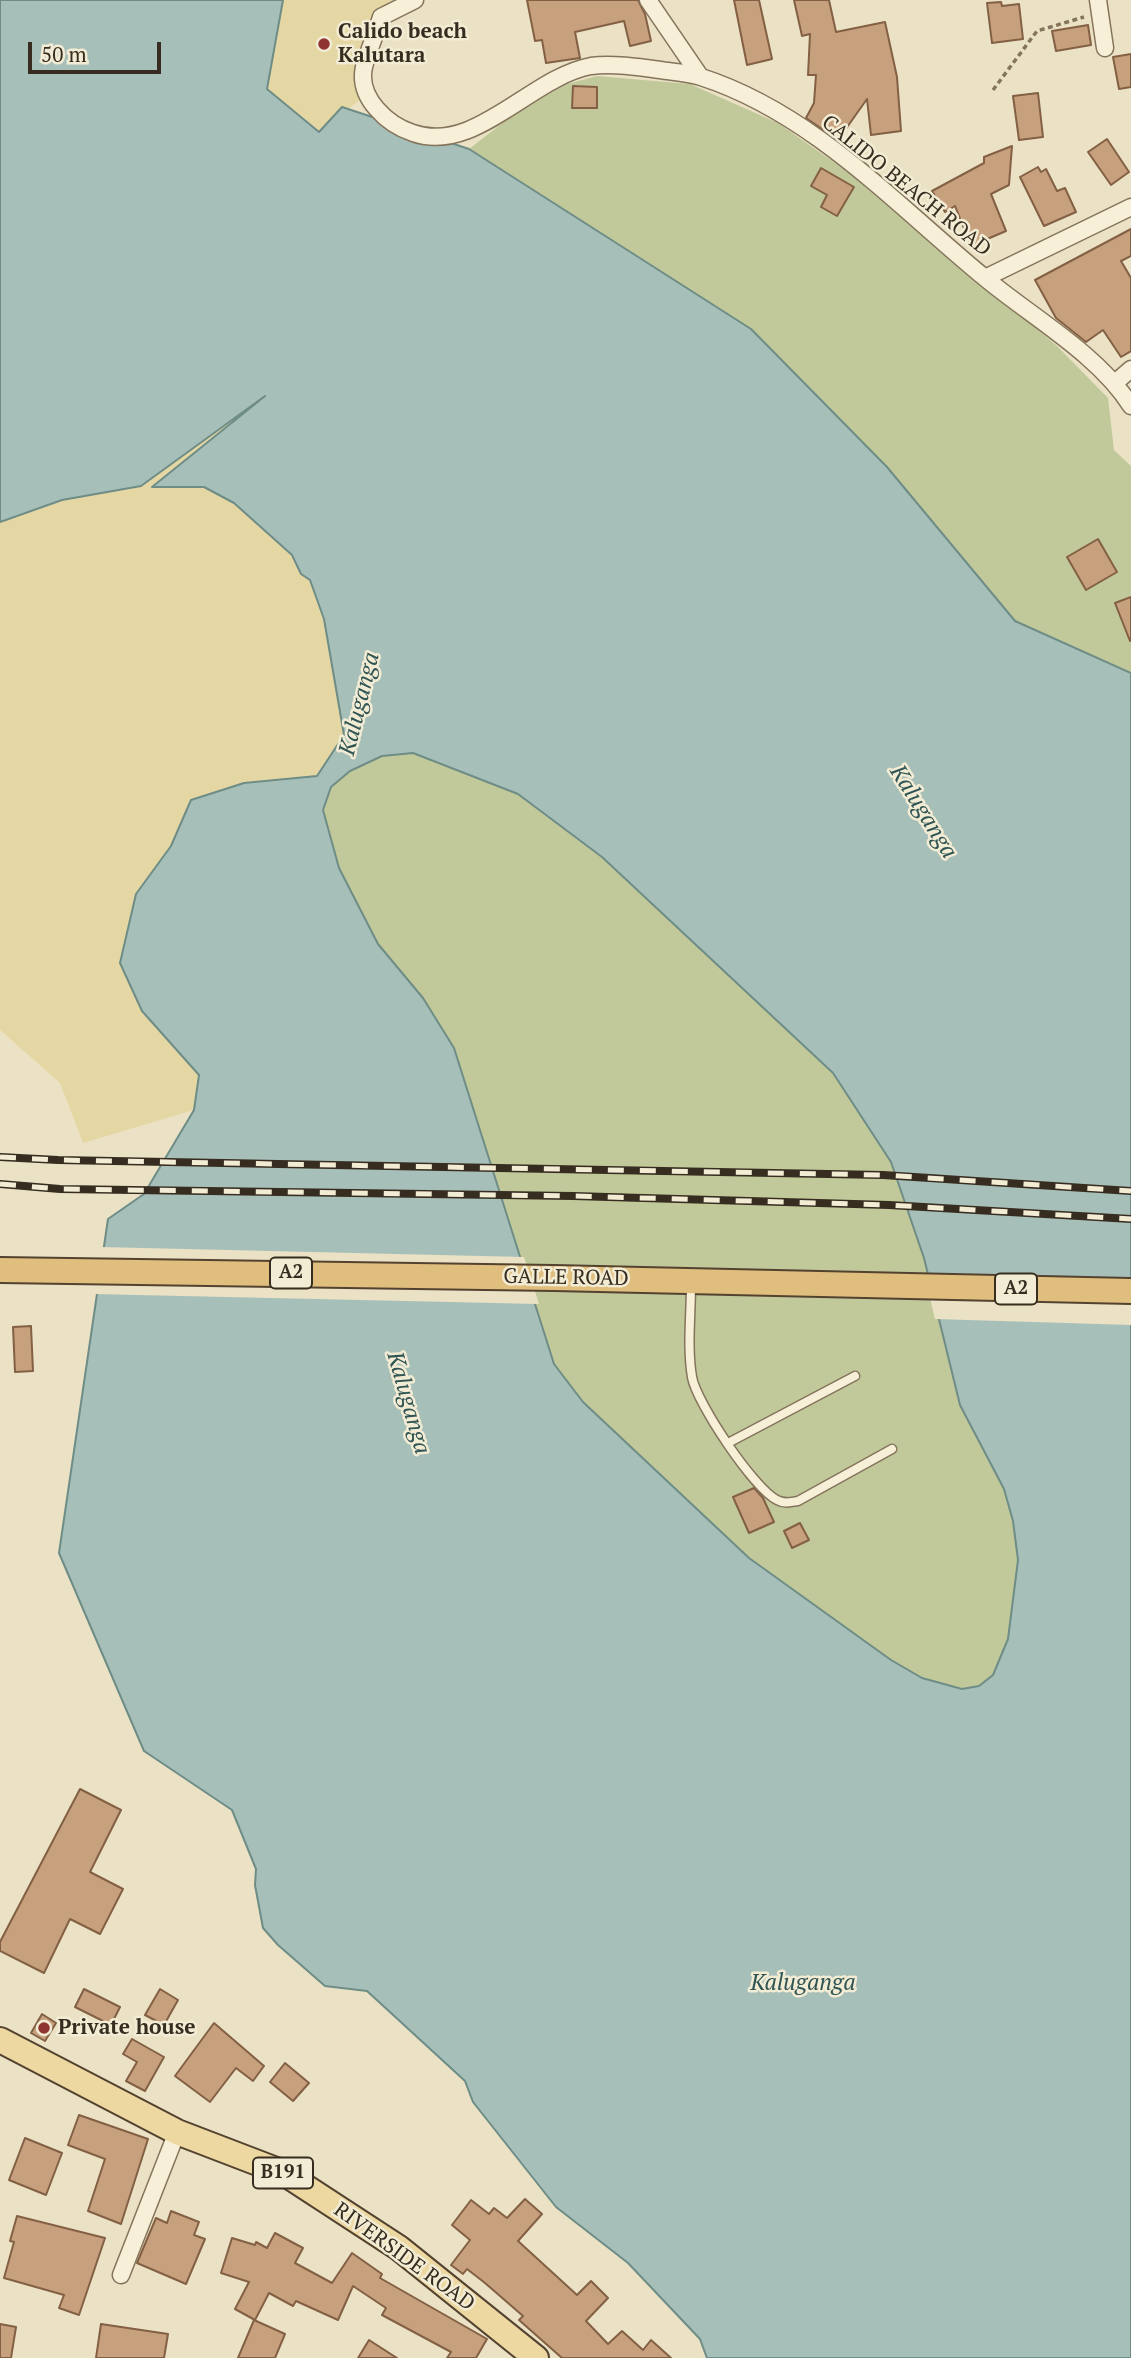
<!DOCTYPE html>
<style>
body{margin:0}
#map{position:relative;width:1131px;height:2358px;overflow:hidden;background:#ebe2c5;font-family:"PT Serif",serif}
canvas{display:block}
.scale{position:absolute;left:28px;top:42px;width:133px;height:32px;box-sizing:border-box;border:4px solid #362c1f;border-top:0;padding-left:9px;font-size:21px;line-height:24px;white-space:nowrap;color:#362c1f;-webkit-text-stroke:5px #f3ecd4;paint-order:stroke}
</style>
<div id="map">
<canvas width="1131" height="2358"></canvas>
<div class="scale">50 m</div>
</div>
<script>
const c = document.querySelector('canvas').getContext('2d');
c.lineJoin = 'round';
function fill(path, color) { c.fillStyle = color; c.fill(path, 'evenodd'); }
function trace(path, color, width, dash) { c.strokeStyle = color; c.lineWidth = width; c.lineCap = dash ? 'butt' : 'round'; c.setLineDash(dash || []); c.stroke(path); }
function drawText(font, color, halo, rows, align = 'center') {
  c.font = font + ' "PT Serif",serif'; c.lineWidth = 5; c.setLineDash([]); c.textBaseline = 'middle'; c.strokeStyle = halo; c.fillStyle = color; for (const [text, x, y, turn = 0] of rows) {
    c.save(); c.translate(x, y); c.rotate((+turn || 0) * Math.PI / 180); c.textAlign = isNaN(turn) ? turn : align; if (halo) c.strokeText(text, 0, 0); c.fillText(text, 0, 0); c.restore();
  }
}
const green = new Path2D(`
 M597 76 690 84 778 123 855 177 1056 345 1108 398 1114 450 1131 466V673L1015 621 751 329 469 149 545 90Z
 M413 753 518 794 602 857 833 1074 891 1162 924 1258 960 1405 1004 1489 1013 1521 1018 1560 1008 1639 993 1675 979 1686 962 1689 922 1678 891 1660 749 1558 583 1402 554 1364 454 1048 423 998 378 944 339 868 323 810 331 788 350 771 382 756Z`);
const sand = new Path2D(`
 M283 0H415L381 17 363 70 367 94 319 133 267 89Z
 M279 386 154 487H203L234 503 292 555 301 574 311 580 324 619 344 735 317 776 244 783 191 800 171 846 136 894 142 1011 199 1075 194 1110 83 1143 60 1083 0 1030V522L62 500 141 486Z`);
const water = new Path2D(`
 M0 0H283L267 89 319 132 342 107 469 149 751 329 887 467 1015 621 1131 673V2358H707L700 2339 628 2263 556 2207 473 2102 465 2081 367 1991 325 1986 278 1945 263 1928 255 1885 256 1869 232 1810 144 1751 59 1553 108 1219 144 1194 194 1110 199 1075 142 1011 120 963 136 894 171 846 191 800 244 783 317 776 344 735 324 619 310 580 301 574 292 555 234 503 204 487H152L265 396 141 486 62 500 0 522ZM413 753 518 794 602 857 833 1073 891 1162 924 1258 960 1405 1004 1489 1013 1521 1018 1560 1008 1639 993 1675 979 1686 962 1689 922 1678 891 1660 749 1558 583 1402 554 1364 454 1048 423 998 378 944 339 868 323 810 331 787 350 771 382 756Z`);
const pier = new Path2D(`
 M100 1247 524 1257 539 1304 93 1294Z
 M924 1274 1131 1281V1325L935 1319Z`);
const building = new Path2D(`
 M527 0H638L645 14 651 41 630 46 624 21 575 32 580 58 546 63 542 40 535 41Z
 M734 0H759L772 59 747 65Z
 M794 0H829L836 32 885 22 897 77 901 131 871 135 867 99 838 140 806 118 814 103 816 75H808L810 34 802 36Z
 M1001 2 1002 6 1019 4 1023 39 992 43 987 3Z
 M1088 25 1091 45 1056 51 1052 31Z
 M1131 54V87L1119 89 1113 57Z
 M573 86 597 87V108H572Z
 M1038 93 1043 137 1019 140 1013 96Z
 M1107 139 1129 172 1111 185 1088 152Z
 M1012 146 1009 185 991 194 1006 231 971 246 955 206 945 212 932 191 984 163V157Z
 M1038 167 1041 172 1046 169 1057 191 1065 188 1076 212 1044 226 1020 177Z
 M821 168 854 187 837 216 821 207 827 195 811 186Z
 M1131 229V256L1121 261 1131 278V351L1121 357 1103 330 1086 342 1056 318 1035 280Z
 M1098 539 1117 572 1086 590 1067 557Z
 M1131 597V641H1130L1115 603Z
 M31 1326 33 1371 15 1372 13 1327Z
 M754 1488 763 1498 774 1522 749 1533 733 1497Z
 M800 1523 809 1540 792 1548 784 1531Z
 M80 1789 121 1810 90 1872 123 1889 100 1934 70 1919 44 1973 0 1951V1942Z
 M84 1989 120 2007 111 2025 75 2007Z
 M160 1989 178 2000 164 2025 145 2015Z
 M42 2014 56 2023 45 2041 31 2033Z
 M214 2023 264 2066 253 2081 236 2068 210 2102 175 2076Z
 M132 2039 164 2057 145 2091 126 2081 137 2062 123 2054Z
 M285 2063 309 2083 293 2101 270 2082Z
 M79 2115 148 2139 121 2224 88 2211 105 2159 68 2145Z
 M25 2138 62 2153 46 2195 9 2180Z
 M525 2199 542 2214 518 2241 577 2295 591 2281 608 2298 586 2321 608 2344 622 2331 643 2350 651 2340 671 2358H562L519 2320 523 2316 485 2283 467 2269 463 2274 451 2265 470 2240 452 2225 471 2200 489 2214 494 2208 507 2218Z
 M171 2211 199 2222 194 2235 205 2239 186 2284 137 2263 156 2218 167 2223Z
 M17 2216 105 2238 79 2315 59 2308 64 2295 4 2278 14 2242 10 2241Z
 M275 2233 303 2248 295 2263 332 2283 352 2253 382 2274 380 2278 487 2339 476 2358H447L451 2352 382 2315 386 2308 353 2286 338 2320 296 2301 293 2306 269 2293 255 2320 235 2309 249 2282 221 2273 232 2238 255 2245 256 2242 267 2248Z
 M254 2320 285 2334 275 2358H238Z
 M0 2324 16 2327 11 2358H0Z
 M101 2324 168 2334 164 2358H96Z
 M369 2340 397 2358H358Z`);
const path = new Path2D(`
 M993 90 1037 31 1084 17`);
const service = new Path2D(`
 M691 1284C691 1314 687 1347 692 1377 696 1402 754 1489 777 1500 784 1504 790 1502 798 1501L892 1449
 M728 1443 855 1376`);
const minor = new Path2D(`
 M415 0 381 17C376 34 368 51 364 67 357 98 388 125 413 133 475 155 531 77 591 66 611 63 639 67 660 70 673 72 688 73 701 77 813 113 896 205 985 278 1032 317 1099 355 1131 406
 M648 0 700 76
 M1098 0 1105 48
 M985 278 1131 207
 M1116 382 1131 369
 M121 2275 177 2132`);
const primary = new Path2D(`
 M0 2040 177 2132 284 2173 399 2248 536 2358`);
const trunk = new Path2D(`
 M0 1270 554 1278 1131 1291`);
const rail = new Path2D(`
 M0 1157 58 1160 883 1175 1131 1191
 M0 1184 60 1189 573 1196 889 1205 1131 1219`);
const markers = [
 [324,44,7,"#903430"],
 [44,2028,7,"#903430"]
];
const shields = [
 [291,1273,42],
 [1016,1289,42],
 [283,2173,60]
];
const shieldNames = [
 ["A2",291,1273],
 ["A2",1016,1289],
 ["B191",283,2173]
];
const poiNames = [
 ["Calido beach",338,32],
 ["Kalutara",338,56],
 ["Private house",58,2028]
];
const streetNames = [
 ["CALIDO BEACH ROAD",906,186,39],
 ["GALLE ROAD",566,1278,1],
 ["RIVERSIDE ROAD",404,2257,36]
];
const waterNames = [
 ["Kaluganga",360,704,-76],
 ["Kaluganga",923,812,58],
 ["Kaluganga",408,1403,74],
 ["Kaluganga",803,1983]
];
fill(green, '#c1c99a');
fill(sand, '#e5d7a4');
fill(water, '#a7bfb9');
trace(water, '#6e8d86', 2);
fill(pier, '#ebe2c5');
fill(building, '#c7a07e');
trace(building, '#836044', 2);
trace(service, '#85745c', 11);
trace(minor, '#85745c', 19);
trace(primary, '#534230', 28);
trace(trunk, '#534230', 28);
trace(path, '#85745c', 3.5, [5, 3.5]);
trace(service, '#f7efd8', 8);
trace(minor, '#f7efd8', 16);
trace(primary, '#ecd8a0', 24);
trace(trunk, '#e0be7e', 24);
trace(rail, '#362c1f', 8);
trace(rail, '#f3ecd4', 5, [16]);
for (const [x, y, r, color] of markers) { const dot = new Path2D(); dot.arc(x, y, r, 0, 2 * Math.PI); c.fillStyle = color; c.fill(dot); trace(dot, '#f3ecd4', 2.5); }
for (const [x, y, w] of shields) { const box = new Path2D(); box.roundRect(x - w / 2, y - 15.5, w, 31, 5); c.fillStyle = '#f3ecd4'; c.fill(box); trace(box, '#362c1f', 2); }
drawText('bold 19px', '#362c1f', null, shieldNames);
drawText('bold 21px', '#362c1f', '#f3ecd4', poiNames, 'left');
drawText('21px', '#362c1f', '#f3ecd4', streetNames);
drawText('italic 23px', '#305554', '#f3ecd4', waterNames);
</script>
